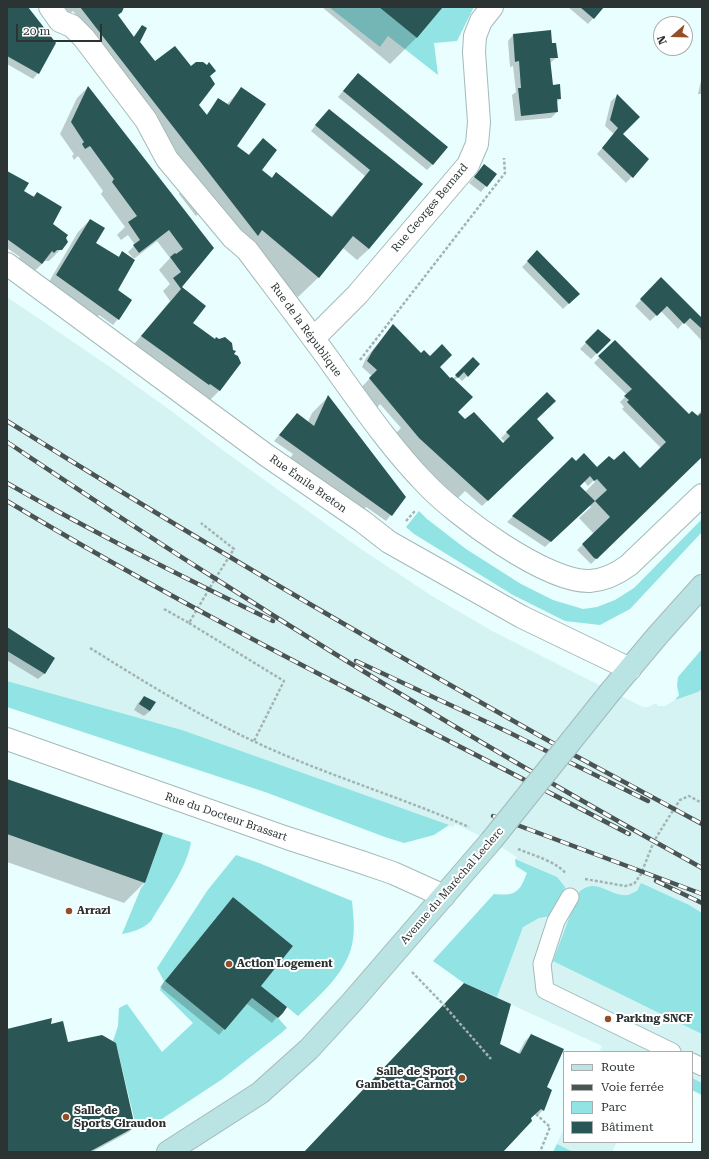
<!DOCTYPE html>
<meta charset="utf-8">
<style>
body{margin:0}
#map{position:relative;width:709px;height:1159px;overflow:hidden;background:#e9fefe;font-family:"Roboto Serif",serif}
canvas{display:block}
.frame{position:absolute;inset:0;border:8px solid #2c3333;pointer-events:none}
.legend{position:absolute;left:563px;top:1051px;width:130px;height:92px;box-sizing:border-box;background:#fff;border:1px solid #abadad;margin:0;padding:5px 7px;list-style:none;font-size:12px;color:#2c3333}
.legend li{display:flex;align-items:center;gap:8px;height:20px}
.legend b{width:20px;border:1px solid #abadad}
.north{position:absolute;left:653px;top:16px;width:40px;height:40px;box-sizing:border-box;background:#fff;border:1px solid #abadad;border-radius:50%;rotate:250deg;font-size:11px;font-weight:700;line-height:16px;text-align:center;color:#2c3333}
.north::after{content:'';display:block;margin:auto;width:14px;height:18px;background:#944e28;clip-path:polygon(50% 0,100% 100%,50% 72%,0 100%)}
.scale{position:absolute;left:16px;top:24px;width:86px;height:18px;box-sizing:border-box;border:2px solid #2c3333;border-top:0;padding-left:5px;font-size:12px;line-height:14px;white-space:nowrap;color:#2c3333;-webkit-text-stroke:3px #fff;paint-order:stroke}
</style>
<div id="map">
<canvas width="709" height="1159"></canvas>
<div class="frame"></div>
<ul class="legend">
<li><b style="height:5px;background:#bae3e4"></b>Route</li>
<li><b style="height:5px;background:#4a5454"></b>Voie ferrée</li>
<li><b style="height:11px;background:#91e3e4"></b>Parc</li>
<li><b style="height:11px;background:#2a5656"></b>Bâtiment</li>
</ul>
<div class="north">N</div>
<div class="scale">20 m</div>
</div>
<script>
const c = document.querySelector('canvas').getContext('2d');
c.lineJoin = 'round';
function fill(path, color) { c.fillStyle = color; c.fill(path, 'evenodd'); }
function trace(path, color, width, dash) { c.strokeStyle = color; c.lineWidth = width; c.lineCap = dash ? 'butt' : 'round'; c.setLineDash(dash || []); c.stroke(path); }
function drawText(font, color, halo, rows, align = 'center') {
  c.font = font + ' "Roboto Serif",serif'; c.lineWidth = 4; c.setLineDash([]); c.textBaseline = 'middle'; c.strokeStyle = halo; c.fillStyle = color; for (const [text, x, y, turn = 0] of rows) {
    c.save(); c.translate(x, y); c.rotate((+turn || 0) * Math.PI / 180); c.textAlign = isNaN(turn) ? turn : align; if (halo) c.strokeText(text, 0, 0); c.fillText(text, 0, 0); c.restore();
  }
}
const built = new Path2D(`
 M7 297 113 369 174 413 224 451 361 549 432 596 494 632 643 707H648L654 704H657L658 706H665L675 700 698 692 702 689V1095L692 1090V1052H599L602 1046 464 983 433 961 494 894 510 895 521 887 527 873 516 866 515 859 517 857 491 841 455 824 453 827 182 730 7 681Z
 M564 1128V1142H617L612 1152H553Z`);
const green = new Path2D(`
 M329 7H379L417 38 443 7H474L457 41 434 43 438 75 388 36 380 47Z
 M419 511 427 519 466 549 521 584 553 600 583 609 597 607 615 600 634 588 702 519V532L630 609 600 625 565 621 513 595 414 534 406 527Z
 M702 649V689L698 692 675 700 679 695 677 686 678 677Z
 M7 681 182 730 449 825 434 835 404 843 385 837 265 792 7 707Z
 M163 833 191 842C187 868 165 897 151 921 143 929 133 932 122 934L141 888 145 883Z
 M236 855 259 863 352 901C353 913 355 926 353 939 349 971 320 995 298 1016L261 986 293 946 233 897 165 981 225 1030 252 998 278 1018 287 1028 280 1034 221 1080 145 1130 134 1118 116 1043 113 1041 118 1026 119 1008 127 1004 162 1052 193 1023 160 990 164 981 157 968 207 891Z
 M515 859 557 877 565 887 560 903 551 916 539 918 523 927 497 997 464 983 433 961 494 894C516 896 519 893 527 873L516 866Z
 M641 883 689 905 702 913V1034L553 961 579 892C598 876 608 897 628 895 631 894 634 892 637 891Z
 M692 1078 702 1083V1095L692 1090Z
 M557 1144 573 1152H553Z`);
const shadow = new Path2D(`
 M7 7H26L38 73 33 79 7 64Z
 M51 7H123L117 15 133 37 142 26 134 48 155 62 215 71 209 77 198 105 206 115 219 99 227 104 242 88 235 146 248 155 263 139 261 170 271 178 276 173 330 218 365 176 311 131 323 116 381 158 385 153 422 184 369 249 357 260 343 248 319 277 298 297 242 251 211 201 196 216 179 194 191 176 73 11 61 20Z
 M322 7H441L416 38 390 64Z
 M568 7H603L588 24Z
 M513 35 551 44 557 57 550 63 552 86 560 99 556 103 557 112 551 118 515 121 512 95 516 92 513 66 510 67 508 41Z
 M702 76V94H698Z
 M352 80 433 164 427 170 338 97Z
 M88 87 213 248 181 287 192 323 233 354 240 363 219 391 208 402 131 348 170 301 163 291 170 284 159 270 170 258 157 241 135 258H133L128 252 135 245 128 235 121 240 117 235 125 227 101 194 103 191 78 156 74 160 72 156 74 154 60 134 77 98Z
 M617 96 622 134 648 159 626 183 597 154 614 134 605 126 611 101Z
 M484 166 495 175 481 192 469 183Z
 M7 172 23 192 32 197 37 193 52 225 61 249 49 261H45L42 264 30 275 15 264 20 257 7 248Z
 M90 220 95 244 118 257 122 253 114 294 118 319 113 325 99 315 93 321 46 287 78 232Z
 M537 252 578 294 563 309 522 267Z
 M661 279 702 319V341L684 322 678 329 661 311 650 321 635 306Z
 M393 325 415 348 438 367 450 380 453 379 473 358 479 364 462 381 458 377 454 381 457 412 465 421 503 444 505 442 501 438 547 393 536 419 552 438 482 506 465 491 454 502 395 434 401 428 380 404 375 410 359 390 372 376 362 367 366 358Z
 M598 330 609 341 591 359 580 349Z
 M615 341 689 415 696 416 702 410V456L591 564 577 550 594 534 579 518 591 507 589 505 545 547 507 522 572 459 576 463 597 468 614 462 640 469 661 448 622 409 624 407 620 402 627 395 594 363ZM594 480 595 482 585 492 579 486 584 481 588 486Z
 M328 397 405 497 386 521 366 507 361 513 284 467 293 454 274 441 297 414 308 422 312 413Z
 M7 628 54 658 44 674 38 679 7 660Z
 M144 697 150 711 144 716 134 710 138 703Z
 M7 780 145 882 124 903 7 862Z
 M233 898 259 986 285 1007 272 1023 246 1003 219 1035 160 987Z
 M50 1025 67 1044 134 1127 129 1132 92 1152H7V1030Z
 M531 1035 546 1087 543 1110 537 1116 535 1114 530 1118 502 1152H305L499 1045 518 1054 525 1041Z`);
const building = new Path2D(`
 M7 7H28L56 43 39 74 7 56Z
 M80 7H124L122 12 118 15 134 37 142 25 147 28 140 42 155 61 175 46 191 66 196 62H203L207 65 209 62 216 71 210 76 215 84 199 105 207 115 218 98 229 105 241 87 266 104 237 146 249 155 263 138 277 150 262 170 272 178 276 172 332 217 370 170 315 125 329 109 423 184 369 249 353 236 319 278 262 230 258 236Z
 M379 7H443L417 38Z
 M580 7H604L594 19Z
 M551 30 552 43H556L558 58H550L553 85 560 84 561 99H557L558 112 521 116 518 88H521L519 61 515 62 513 34Z
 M358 73 448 147 433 165 343 91Z
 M88 86 214 248 182 287 206 306 193 323 215 339 216 337 219 339 225 337 232 343 233 350 236 351 234 354 238 356 241 363 220 391 210 384 209 385 141 336 181 289 173 278 181 272 170 257 175 253 176 254 183 249 169 230 139 253 133 245 140 240 128 222 137 216 112 182 114 179 90 146 85 149 82 144 84 142 71 122Z
 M617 94 640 117 623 134 649 159 633 178 602 148 618 128 610 120Z
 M484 164 497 174 487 187 474 177Z
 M7 171 29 183 24 191 34 197 37 192 62 207 53 224 68 235 66 238 68 242 62 250H57L54 253 52 251 42 264 7 239Z
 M90 219 105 228 96 243 119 257 122 251 135 260 118 290 132 300 119 320 56 275Z
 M537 250 580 294 569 304 527 261Z
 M661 277 702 318V329L690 318 684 324 667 306 657 316 640 299Z
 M393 324 421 353 424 350 430 356 442 344 452 355 440 367 450 378 452 377 473 397 458 412 465 419 474 412 503 443 510 436 506 432 547 392 556 401 537 419 554 438 488 501 419 438 369 378 377 370 367 361 372 352Z
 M598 329 611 340 597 354 585 342Z
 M615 340 689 414 692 411 698 416 702 412V457L597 559 594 558 582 544 610 517 595 501 607 490 597 479 594 481 590 476 580 486 595 501 551 542 512 516 572 457 576 461 584 453 597 467 609 456 614 460 624 451 640 468 666 442 627 402 629 400 624 396 632 389 598 356Z
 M473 357 480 364 468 377 464 372 458 378 455 375Z
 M328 395 406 497 392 516 279 435 297 413 314 426Z
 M7 627 55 658 45 674 7 651Z
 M144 696 156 702 150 711 139 704Z
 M7 779 163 833 145 883 7 834Z
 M233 897 293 946 261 986 287 1007 283 1013 278 1018 252 998 225 1030 165 981Z
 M464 983 511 1004 500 1044 520 1054 531 1034 564 1049 547 1087 552 1090 544 1111 541 1109 531 1118 532 1121 503 1152H304Z
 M52 1018 51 1024 63 1021 68 1042 102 1035 116 1043 135 1127 89 1152H7V1029Z`);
const path = new Path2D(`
 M360 360 505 173 504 158
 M406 521 414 512 413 510
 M164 609 189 623 215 579 234 549 201 523
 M189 623 284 681 254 741
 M90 648C143 681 196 714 253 741 323 774 398 796 469 827
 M518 849C532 855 558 862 566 874
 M585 879 625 886 634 884 641 874 654 841 674 809 680 800 689 796 702 803
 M412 972 442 1003 491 1059
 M536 1114 550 1127 540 1152`);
const service = new Path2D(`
 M570 897 556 921 542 964 545 990 672 1052
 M692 1062 702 1067`);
const minor = new Path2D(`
 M50 7 60 21 72 26 84 38 146 120 167 159 233 238 247 250C274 286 301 321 327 357 358 400 389 446 426 484 455 515 547 583 590 581 605 580 617 574 629 565L702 495
 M7 264 266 455 362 521 389 542 522 617 630 669
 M313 338 323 329 357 295 468 165 477 144 479 122 474 52 475 36 481 21 492 7
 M7 739 287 838 361 862 393 873 444 896`);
const secondary = new Path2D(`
 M611 691 658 635 702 586
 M168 1152 260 1093 309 1049 352 1002 491 841`);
const rail = new Path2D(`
 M7 421C193 538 383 648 574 755 617 778 660 801 702 824
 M7 442C76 488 146 535 216 579 375 681 537 777 702 868
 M7 483C94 533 183 577 273 621
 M7 501C209 623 421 725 629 834
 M356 661 506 731 648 801
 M493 816 702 894
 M656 881 702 903`);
const secondaryBridge = new Path2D(`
 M491 841 611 691`);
const markers = [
 [69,911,4,"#944e28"],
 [229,964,4,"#944e28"],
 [608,1019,4,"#944e28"],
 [462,1078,4,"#944e28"],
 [66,1117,4,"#944e28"]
];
const streetNames = [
 ["Rue Georges Bernard",430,208,-50],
 ["Rue de la République",306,330,54],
 ["Rue Émile Breton",308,484,35],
 ["Rue du Docteur Brassart",226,817,19],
 ["Avenue du Maréchal Leclerc",452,886,-49]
];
const poiNames = [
 ["Arrazi",77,911],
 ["Action Logement",237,964],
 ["Parking SNCF",616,1019],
 ["Salle de Sport",454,1072,"right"],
 ["Gambetta-Carnot",454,1085,"right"],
 ["Salle de",74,1111],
 ["Sports Giraudon",74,1124]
];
fill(built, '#d6f3f3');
fill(green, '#91e3e4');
fill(shadow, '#0003');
fill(building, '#2a5656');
trace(service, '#a5b9b9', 19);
trace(minor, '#a5b9b9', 24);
trace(secondary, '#a5b9b9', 24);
trace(path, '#a3b3b3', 2.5, [3, 2]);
trace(service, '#fff', 17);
trace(minor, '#fff', 22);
trace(secondary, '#bae3e4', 22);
trace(rail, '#4a5454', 4.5);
trace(rail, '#fff', 3, [9]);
trace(secondaryBridge, '#a5b9b9', 24, []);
trace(secondaryBridge, '#bae3e4', 22);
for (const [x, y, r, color] of markers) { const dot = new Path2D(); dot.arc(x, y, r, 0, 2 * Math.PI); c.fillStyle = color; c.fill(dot); trace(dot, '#fff', 1.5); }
drawText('11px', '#2c3333', '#fff', streetNames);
drawText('bold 11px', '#2c3333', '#fff', poiNames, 'left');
</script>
